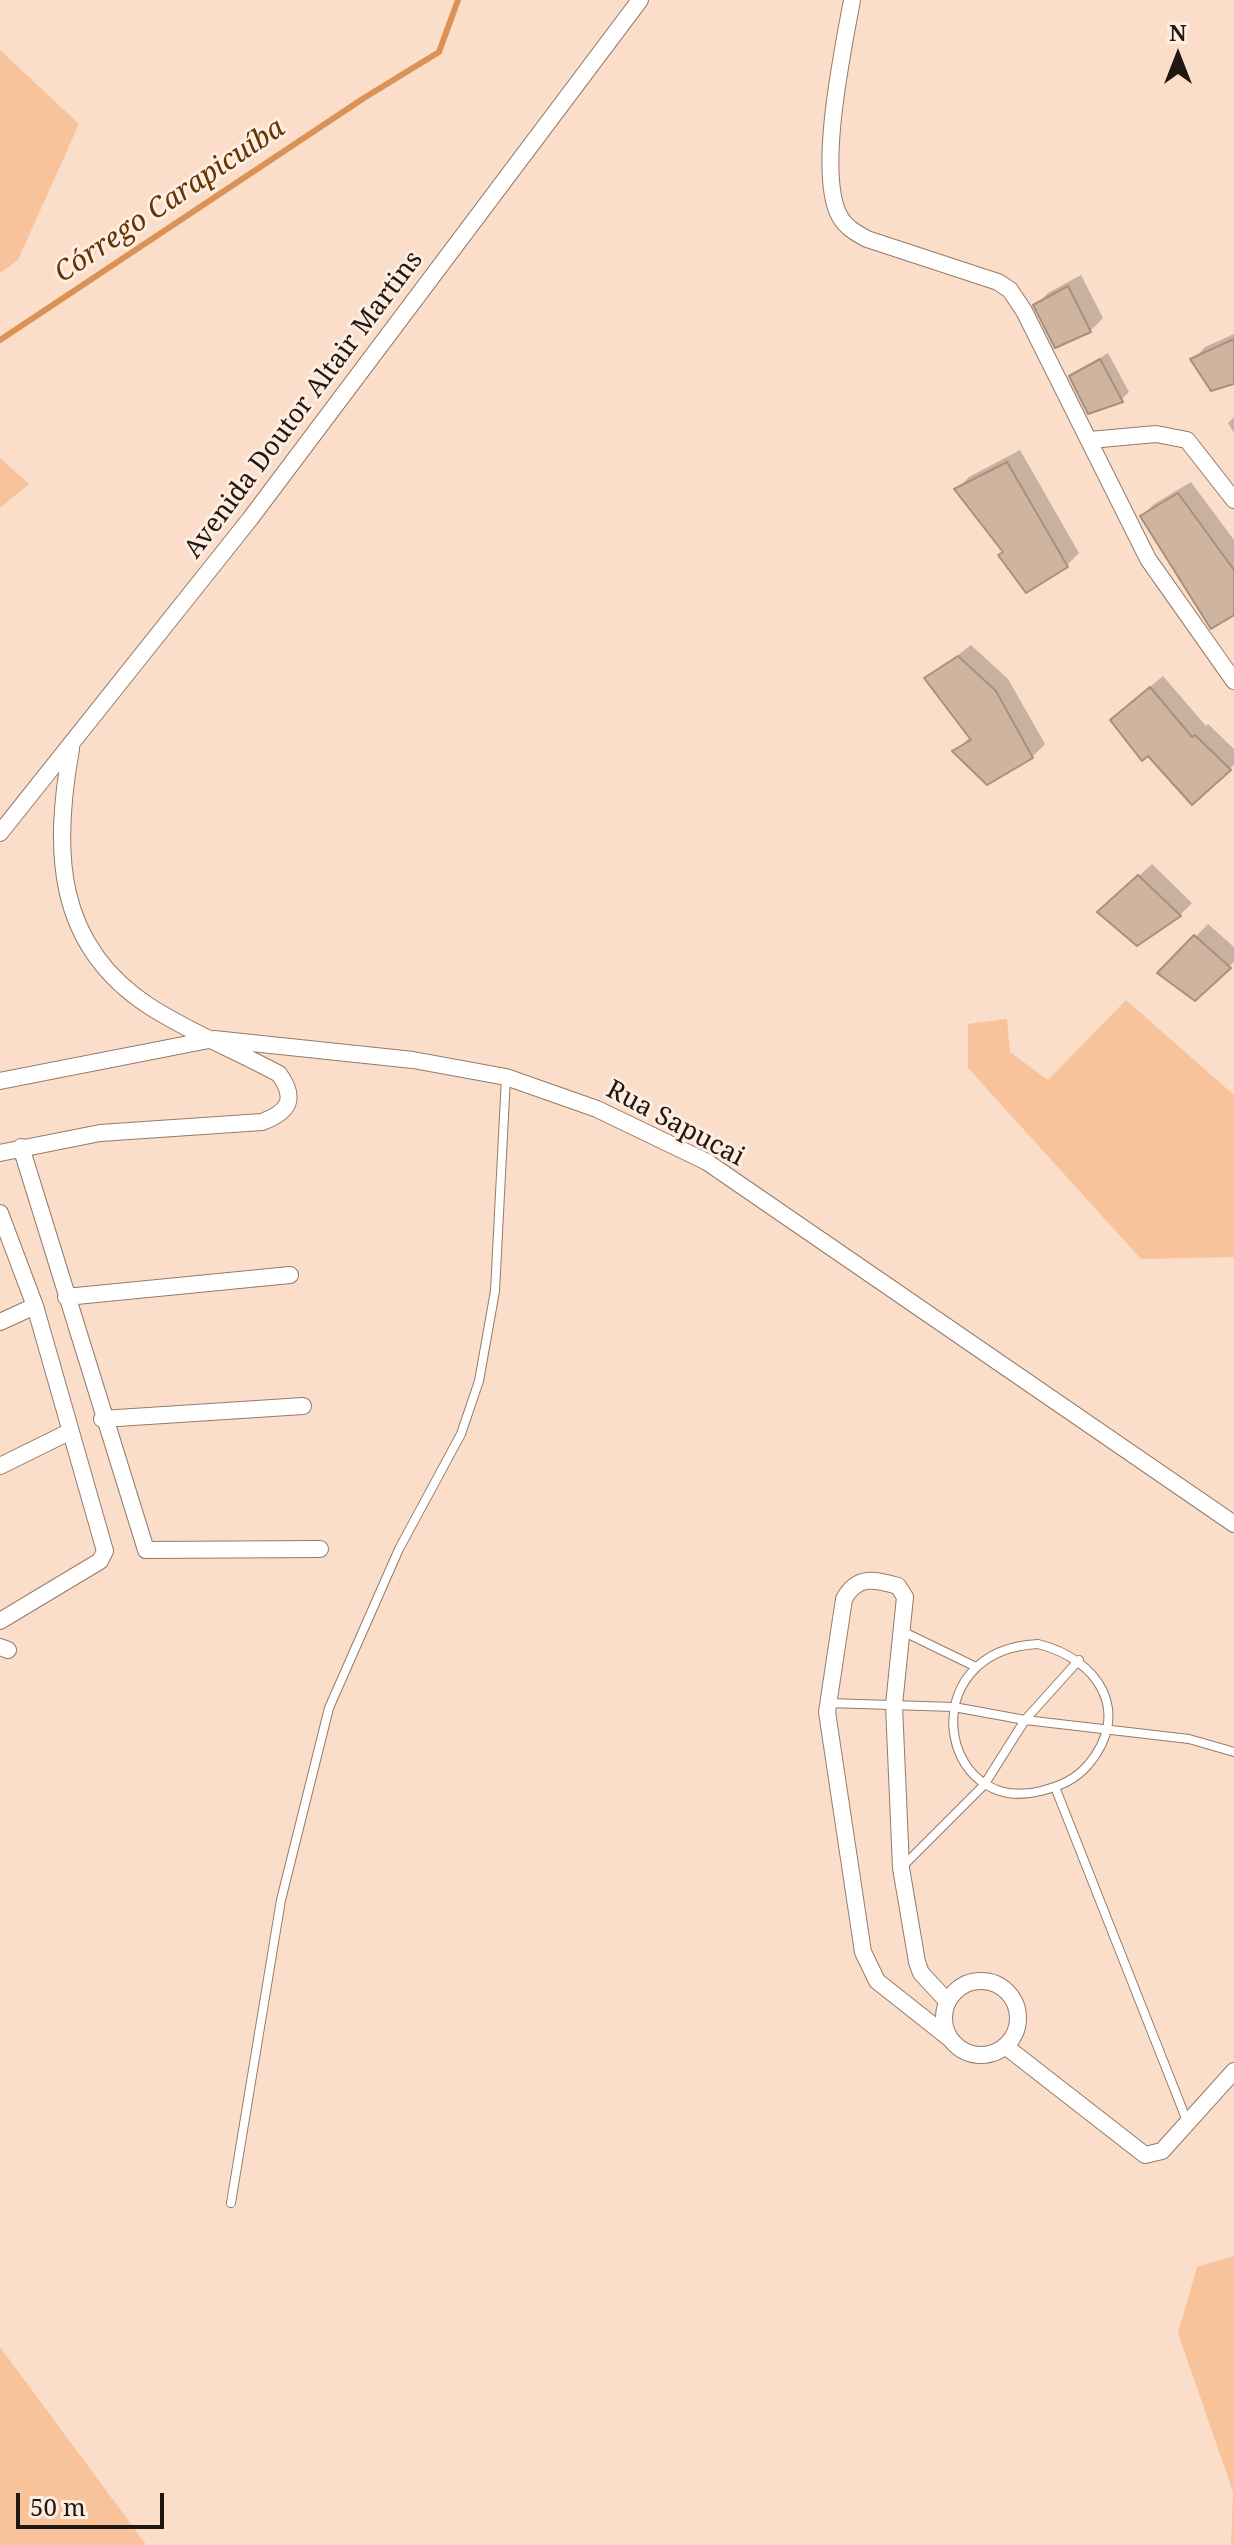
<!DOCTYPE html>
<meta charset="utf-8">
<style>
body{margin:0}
#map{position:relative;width:1234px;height:2545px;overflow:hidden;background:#fadec9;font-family:"Noto Serif",serif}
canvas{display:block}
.north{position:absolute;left:1138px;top:16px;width:80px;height:80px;-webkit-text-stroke:6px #feede1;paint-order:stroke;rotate:0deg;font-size:22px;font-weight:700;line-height:32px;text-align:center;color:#211710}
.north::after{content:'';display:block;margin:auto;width:28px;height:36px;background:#211710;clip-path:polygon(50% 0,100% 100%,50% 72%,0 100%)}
.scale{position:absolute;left:16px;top:2493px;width:148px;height:36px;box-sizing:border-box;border:4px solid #211710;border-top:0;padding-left:10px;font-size:24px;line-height:28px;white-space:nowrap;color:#211710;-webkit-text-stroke:6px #feede1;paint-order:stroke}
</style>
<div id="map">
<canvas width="1234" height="2545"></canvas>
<div class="north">N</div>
<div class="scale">50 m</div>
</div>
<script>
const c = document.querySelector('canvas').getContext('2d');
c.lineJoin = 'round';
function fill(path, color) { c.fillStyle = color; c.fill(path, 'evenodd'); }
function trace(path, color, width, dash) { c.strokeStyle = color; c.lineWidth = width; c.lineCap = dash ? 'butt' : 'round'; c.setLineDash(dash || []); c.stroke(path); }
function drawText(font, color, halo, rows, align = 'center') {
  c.font = font + ' "Noto Serif",serif'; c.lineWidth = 6; c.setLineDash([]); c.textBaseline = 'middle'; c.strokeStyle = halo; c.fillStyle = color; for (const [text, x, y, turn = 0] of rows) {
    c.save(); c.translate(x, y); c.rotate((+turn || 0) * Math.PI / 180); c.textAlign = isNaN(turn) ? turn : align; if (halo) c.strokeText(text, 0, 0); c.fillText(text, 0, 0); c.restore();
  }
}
const green = new Path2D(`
 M0 50 79 124 18 260 0 273Z
 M0 458 29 484 0 508Z
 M1126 1000 1234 1095V1257L1141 1259 968 1068V1024L1007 1019 1010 1052 1048 1080Z
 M1234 2256V2545H1231L1233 2492 1178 2333 1197 2267Z
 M0 2347 145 2543V2545H0Z`);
const shadow = new Path2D(`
 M1081 275 1103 318 1090 331 1036 305 1048 293Z
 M1234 334V382L1193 360 1205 347Z
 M1108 353 1129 392 1121 400 1071 376Z
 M1234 417V433L1228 423Z
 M1020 450 1079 553 1067 565 957 489 969 477Z
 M1191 482 1234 540V612L1142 516 1154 504Z
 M971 645 1008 679 1045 744 1032 757 955 751 971 736 927 679Z
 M1163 676 1206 726 1208 724 1234 749V765L1192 802 1125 708Z
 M1152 864 1192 903 1180 915 1112 900Z
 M1208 924 1234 947V962L1195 999 1160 973Z`);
const stream = new Path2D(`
 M0 340 364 98 439 52 458 0`);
const building = new Path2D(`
 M1068 286 1091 332 1055 348 1033 305Z
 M1234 339V384L1211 391 1190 359Z
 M1100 359 1123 402 1088 414 1069 376Z
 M1007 462 1068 567 1026 593 998 555 1003 552 954 489Z
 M1178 493 1234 570V615L1211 629 1140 516Z
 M958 656 996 691 1033 758 987 785 952 751 971 740 924 678Z
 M1150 687 1192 737 1195 735 1231 770 1192 805 1148 756 1142 761 1110 720Z
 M1138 875 1181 916 1137 946 1097 912Z
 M1194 935 1231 968 1195 1001 1157 973Z`);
const lane = new Path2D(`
 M904 1632 974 1666
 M1038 1644C1098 1659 1133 1712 1088 1765 1075 1780 1060 1786 1041 1791 938 1817 912 1650 1038 1644Z
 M828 1703 954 1707 1025 1720 1189 1739 1234 1752
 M1055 1787 1187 2121
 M902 1867 984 1785 1025 1720 1079 1660
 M231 2203 281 1900 329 1708 399 1549 461 1434 479 1381 495 1291 506 1077`);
const street = new Path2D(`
 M852 0C843 50 817 171 839 215 845 227 856 233 867 239L998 282 1010 290 1024 311 1148 559 1234 681
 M1090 440 1156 434 1187 440 1234 500
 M0 833 250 519 640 0
 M0 1081 214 1039 413 1060 506 1077 597 1109 707 1162 1234 1524
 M21 1147 146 1550 320 1549
 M0 1153 100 1133 262 1122C289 1112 297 1099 279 1074 237 1051 189 1032 149 1006 54 944 53 849 71 749
 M0 1213 35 1306 105 1551 100 1561 0 1621
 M66 1297 290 1275
 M0 1322 35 1306
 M102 1419 303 1406
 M0 1466 69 1432
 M0 1647 8 1650
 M944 2018a37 37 0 1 1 74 0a37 37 0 1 1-74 0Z
 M947 2001 921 1973 917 1962 901 1868 894 1705 905 1597 898 1586C875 1579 857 1575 844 1599L827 1712 863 1952 877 1981 949 2038
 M1005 2046 1145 2155 1162 2151 1234 2071`);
const streetNames = [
 ["Avenida Doutor Altair Martins",304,405,-53],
 ["Rua Sapucai",675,1124,28]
];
const waterNames = [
 ["Córrego Carapicuíba",170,201,-34]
];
fill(green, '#f8c39b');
fill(shadow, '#0003');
trace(stream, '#db9256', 6);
fill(building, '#cfb4a0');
trace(building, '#a9907c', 2);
trace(lane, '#947b69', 10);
trace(street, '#947b69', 18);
trace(lane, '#fff', 8);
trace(street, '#fff', 16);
drawText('26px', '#211710', '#feede1', streetNames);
drawText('italic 28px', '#643504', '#feede1', waterNames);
</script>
